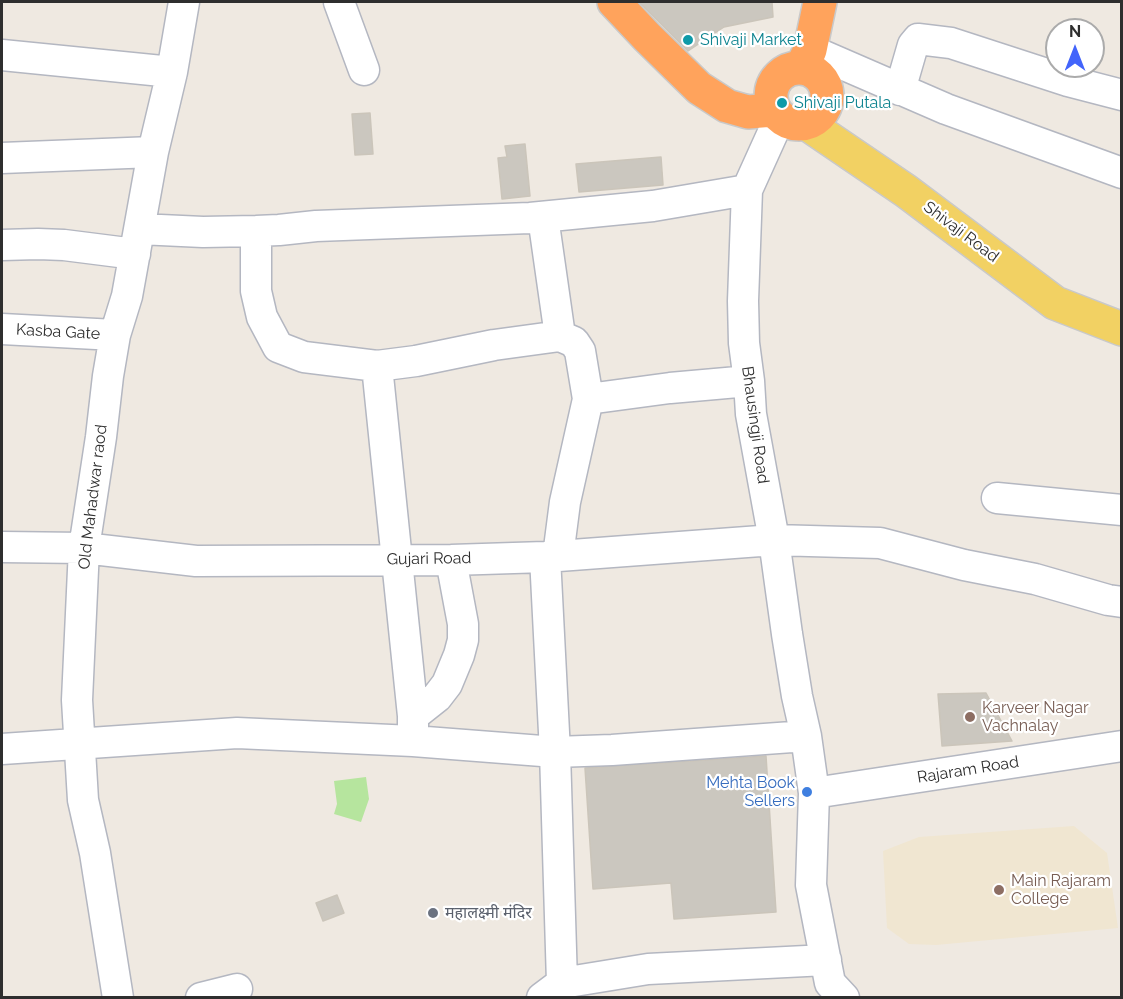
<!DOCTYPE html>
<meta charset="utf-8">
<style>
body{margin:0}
#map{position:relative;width:1123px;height:999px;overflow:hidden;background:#efe9e1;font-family:Raleway,sans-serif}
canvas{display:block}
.frame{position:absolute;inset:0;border:3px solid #2e2e2e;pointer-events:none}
.north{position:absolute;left:1045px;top:18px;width:60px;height:60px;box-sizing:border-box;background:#fff;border:2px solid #ababab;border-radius:50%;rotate:0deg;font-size:16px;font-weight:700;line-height:24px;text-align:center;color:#2e2e2e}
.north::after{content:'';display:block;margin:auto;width:21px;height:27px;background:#4264fb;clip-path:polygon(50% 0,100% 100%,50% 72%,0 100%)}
</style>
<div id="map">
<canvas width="1123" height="999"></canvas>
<div class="frame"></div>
<div class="north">N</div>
</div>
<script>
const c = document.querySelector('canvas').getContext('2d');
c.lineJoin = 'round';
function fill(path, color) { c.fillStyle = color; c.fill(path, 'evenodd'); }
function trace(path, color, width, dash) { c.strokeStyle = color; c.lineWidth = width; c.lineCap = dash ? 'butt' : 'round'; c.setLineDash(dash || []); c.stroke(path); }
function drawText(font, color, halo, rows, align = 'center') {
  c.font = font + ' Raleway,"Noto Sans Devanagari",sans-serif'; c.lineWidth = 4.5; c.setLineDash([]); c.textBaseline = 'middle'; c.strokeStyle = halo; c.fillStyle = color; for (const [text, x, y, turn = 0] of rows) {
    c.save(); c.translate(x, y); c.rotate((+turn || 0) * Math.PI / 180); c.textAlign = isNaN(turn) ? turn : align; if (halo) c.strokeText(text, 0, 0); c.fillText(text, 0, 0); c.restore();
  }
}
const education = new Path2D(`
 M1074 826 1107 853 1118 928 936 945 909 944 887 928 883 851 919 837Z`);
const green = new Path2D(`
 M366 777 369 799 361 822 334 814 337 804 334 781Z`);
const building = new Path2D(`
 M639 2H772L773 17 724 27 688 51Z
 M370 113 373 154 355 155 352 114Z
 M525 144 530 196 502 199 498 158 507 157 505 146Z
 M661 157 663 185 579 192 576 164Z
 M986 693 1012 741 942 746 938 694Z
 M766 756 776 912 674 919 671 883 593 889 585 768Z
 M337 895 344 913 323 921 316 903Z`);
const minor = new Path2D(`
 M339 2 364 70
 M810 50 946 109 1122 173
 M2 55 172 72
 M900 90 913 45 918 39 951 43 1068 81 1122 95
 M780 117 747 190 743 301 744 343 749 381 751 414 774 540 787 634 797 696 806 736 814 793 811 885 830 983 844 998
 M2 158 153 152
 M543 217 560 336
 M139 229 203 232 256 231 279 230 316 226 530 218 653 206 747 190
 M256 231V291L262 317 278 347 304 357 377 366 416 361 494 345 560 336 574 342 580 351 588 399 670 388 749 381
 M2 245 38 244 64 245 135 254
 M2 329 115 335
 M377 366 413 716V741
 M997 498 1122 510
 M2 547 84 548 196 561 451 560 545 557 774 540 880 543 964 565 1035 579 1108 600 1122 602
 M558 556 565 502 588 399
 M545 557 555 752 562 983
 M413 716 437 697 447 684 459 655 463 640V624L451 560
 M2 749 237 733 413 741 555 752 612 750 806 736
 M814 793 1122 746
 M118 998 95 853 83 800 77 700 84 548 101 437 108 376 115 335 127 296 153 152 172 72 184 2
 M201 998 237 989
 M542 998 562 983 648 969 826 960`);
const major = new Path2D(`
 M806 123 906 191 1055 303 1122 329`);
const highway = new Path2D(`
 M614 2 647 37 699 88 727 106 748 112 774 110
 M771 96a28 28 0 1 1 56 0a28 28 0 1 1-56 0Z
 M801 68 810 50 820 2`);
const markers = [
 [688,40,6,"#0f9aa8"],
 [782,103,6,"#0f9aa8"],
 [970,717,6,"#8d6e63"],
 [807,792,6,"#3f7fe0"],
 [999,890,6,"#8d6e63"],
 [433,913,6,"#6b7280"]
];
const cultureNames = [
 ["Shivaji Market",700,40],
 ["Shivaji Putala",794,103]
];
const streetNames = [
 ["Shivaji Road",961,232,37],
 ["Kasba Gate",58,332,3],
 ["Bhausingji Road",755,425,82],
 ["Old Mahadwar raod",93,497,-83],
 ["Gujari Road",429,559,-1],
 ["Rajaram Road",968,770,-9]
];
const educationNames = [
 ["Karveer Nagar",982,708],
 ["Vachnalay",982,726],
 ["Main Rajaram",1011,881],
 ["College",1011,899]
];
const shopNames = [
 ["Mehta Book",795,783],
 ["Sellers",795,801]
];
const worshipNames = [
 ["महालक्ष्मी मंदिर",445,913]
];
fill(education, '#f0e6d1');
fill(green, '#b6e59e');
fill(building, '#cbc7bf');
trace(building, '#cbc5ba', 1.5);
trace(minor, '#b4b7c1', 33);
trace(major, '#c9c9c9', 36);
trace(highway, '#c9c9c9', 36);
trace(minor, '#fff', 30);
trace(major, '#f2d163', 33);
trace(highway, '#ffa35c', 33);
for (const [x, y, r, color] of markers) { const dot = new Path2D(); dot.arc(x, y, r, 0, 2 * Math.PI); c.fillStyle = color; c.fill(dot); trace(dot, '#fff', 2); }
drawText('16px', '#0d838f', '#fff', cultureNames, 'left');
drawText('16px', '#2e2e2e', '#fff', streetNames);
drawText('16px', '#785e54', '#fff', educationNames, 'left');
drawText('16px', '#366cbe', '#fff', shopNames, 'right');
drawText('16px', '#5b616d', '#fff', worshipNames, 'left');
</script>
